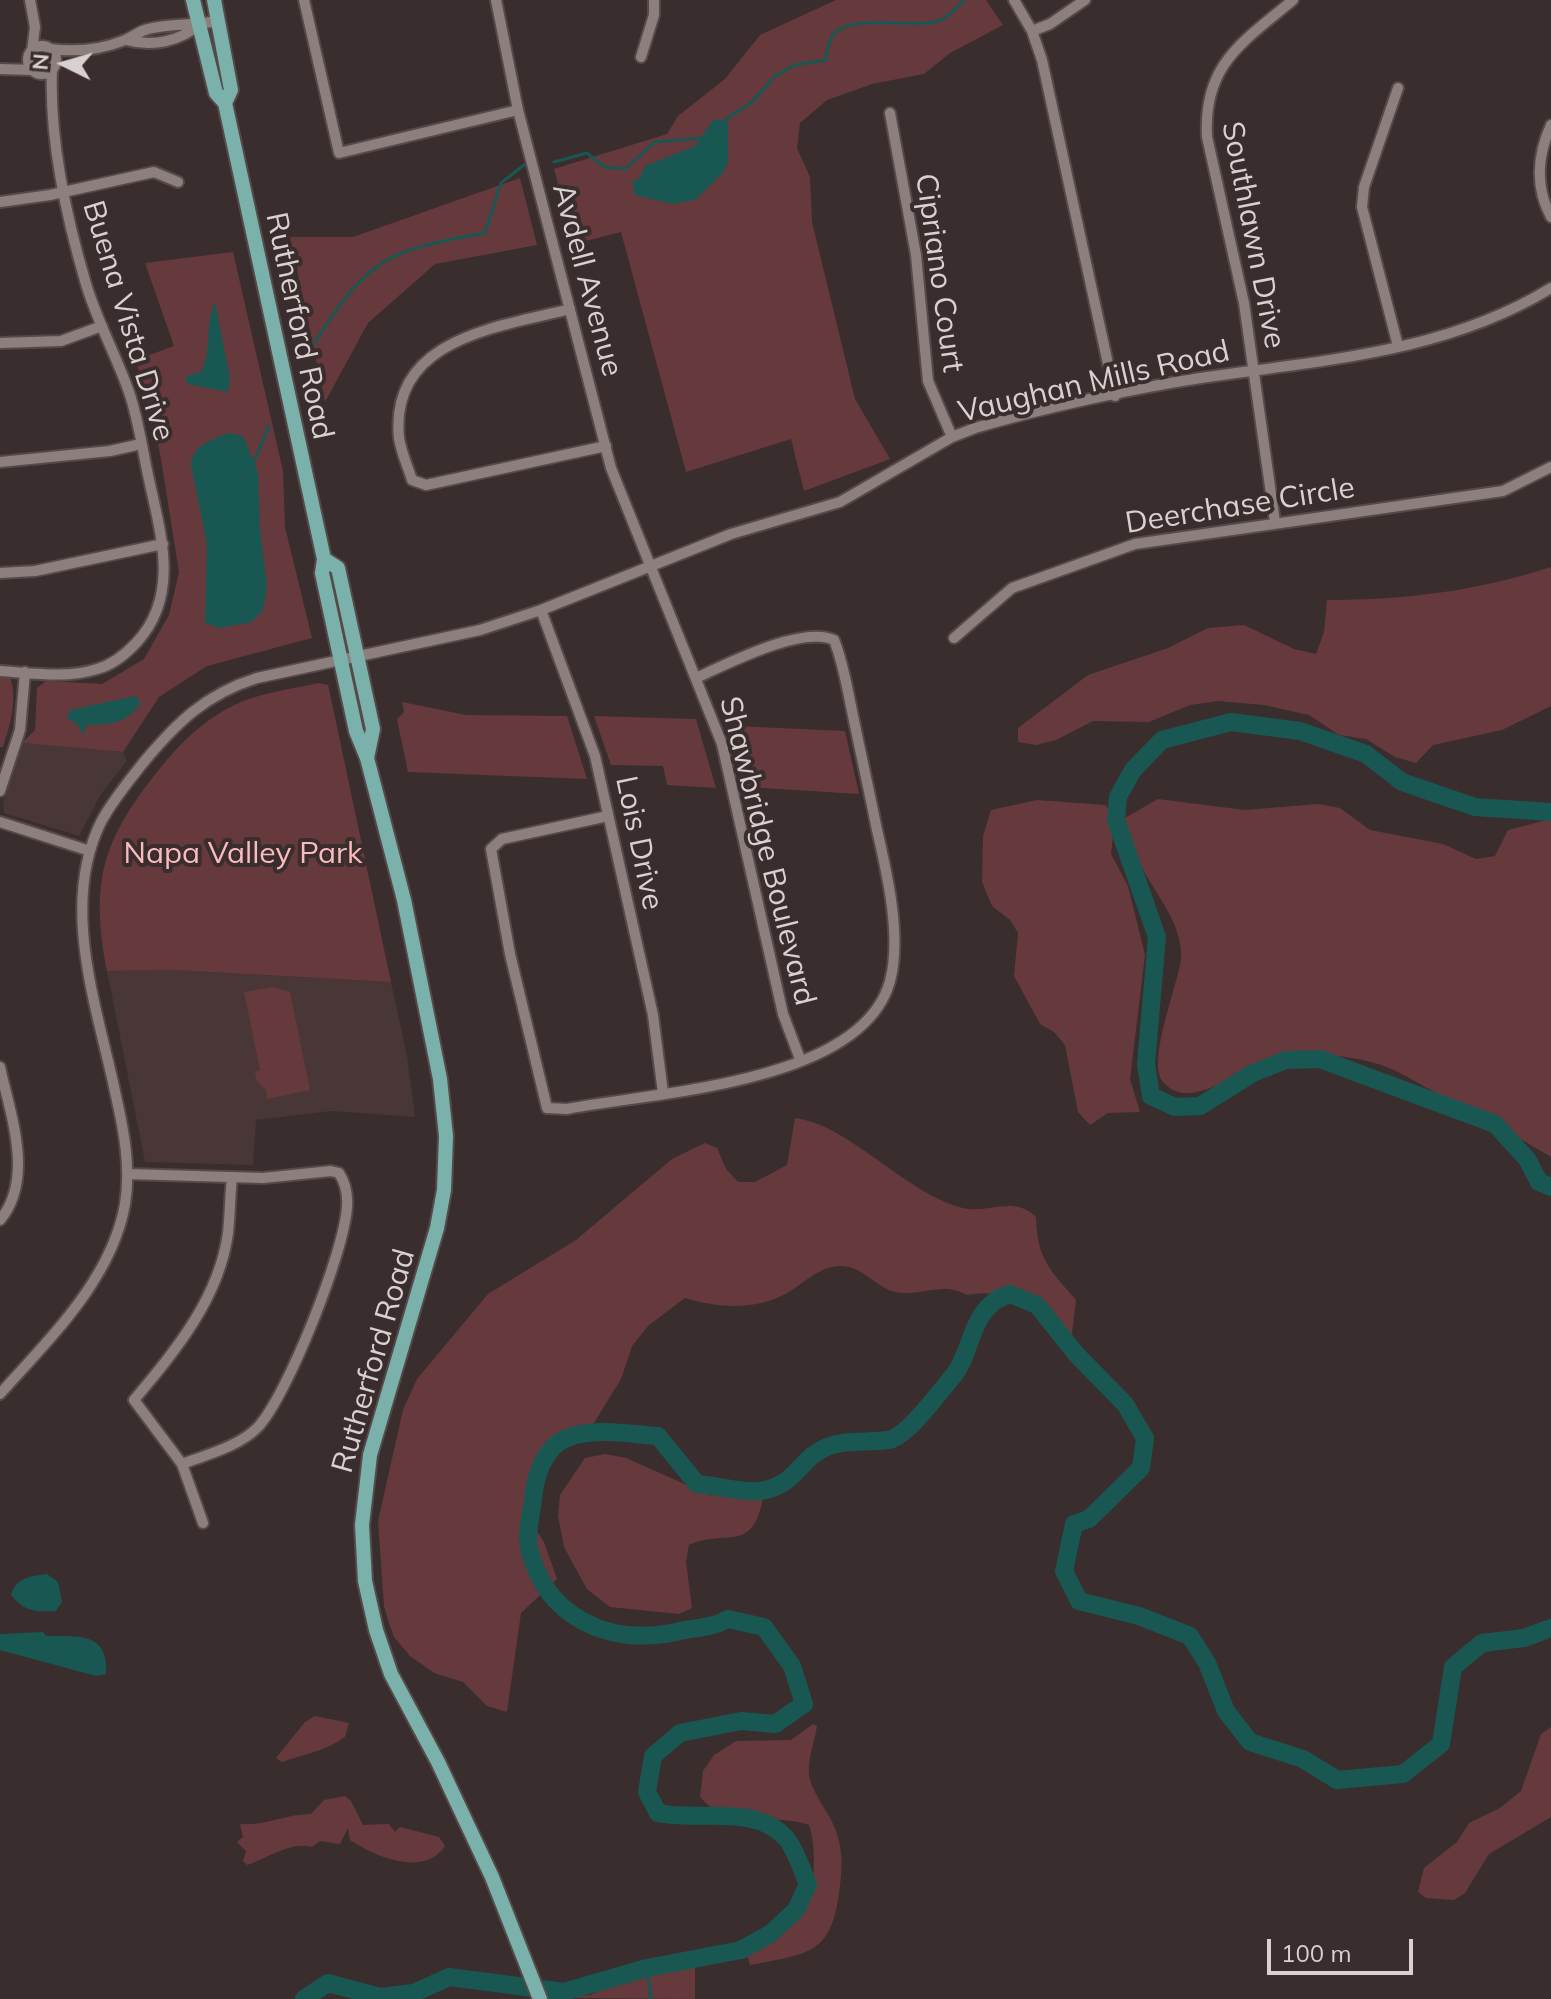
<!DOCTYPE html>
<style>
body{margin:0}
#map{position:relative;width:1551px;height:1999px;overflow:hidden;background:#3a2d2e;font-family:Mulish,sans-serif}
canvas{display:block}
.north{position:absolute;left:24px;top:24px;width:80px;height:80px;-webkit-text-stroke:6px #3a2d2e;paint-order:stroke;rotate:275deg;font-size:22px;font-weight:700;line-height:32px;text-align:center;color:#d9d1d1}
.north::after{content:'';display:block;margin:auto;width:28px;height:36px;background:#d9d1d1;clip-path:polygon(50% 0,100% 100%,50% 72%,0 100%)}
.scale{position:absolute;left:1267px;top:1939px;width:146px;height:36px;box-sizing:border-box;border:4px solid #d9d1d1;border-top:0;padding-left:10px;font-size:24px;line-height:28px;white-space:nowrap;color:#d9d1d1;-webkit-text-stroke:6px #3a2d2e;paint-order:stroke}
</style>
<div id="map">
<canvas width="1551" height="1999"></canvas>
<div class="north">N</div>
<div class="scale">100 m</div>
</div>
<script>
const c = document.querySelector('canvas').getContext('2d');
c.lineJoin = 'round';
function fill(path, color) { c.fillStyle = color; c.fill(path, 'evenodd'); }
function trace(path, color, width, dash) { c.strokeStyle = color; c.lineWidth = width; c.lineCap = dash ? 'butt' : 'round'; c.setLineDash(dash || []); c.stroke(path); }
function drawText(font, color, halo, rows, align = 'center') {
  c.font = font + ' Mulish,sans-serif'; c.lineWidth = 8; c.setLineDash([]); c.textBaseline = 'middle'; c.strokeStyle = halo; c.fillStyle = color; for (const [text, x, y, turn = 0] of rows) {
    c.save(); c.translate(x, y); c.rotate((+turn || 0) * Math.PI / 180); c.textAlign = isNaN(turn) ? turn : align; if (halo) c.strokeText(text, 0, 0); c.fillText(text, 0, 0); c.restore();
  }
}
const built = new Path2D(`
 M22 743 123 752 127 761 101 794 79 836 4 813 3 803Z
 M174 970 391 982 407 1056 415 1117 331 1111 256 1120 253 1165 145 1162 107 971Z`);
const green = new Path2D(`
 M836 0H986L1003 25 950 53 924 74 872 84 827 100 800 123 797 148 810 177 812 222 855 399 890 459 804 491 791 439 686 472 621 232 574 244 554 169 667 134 678 116 725 79 760 35Z
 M520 178 537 245 435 264 368 323 325 402 290 237H353Z
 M233 252 283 471 285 527 312 638 207 666 159 697 123 752 22 743 35 730 37 688 46 681 102 684 144 659 169 615 179 572 160 453 136 360 174 346 145 263Z
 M1551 567V706L1502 730 1433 745 1416 763 1395 757 1366 739 1339 735 1309 715 1264 705 1218 701 1190 705 1149 722 1093 721 1056 740 1036 745 1018 742V728L1088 675 1168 648 1208 628 1244 625 1294 649 1316 654 1324 632 1327 600C1405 600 1477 591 1551 567Z
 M0 676 10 678C18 699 10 726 3 747H0Z
 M318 683 328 685 329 689 391 982 174 970 107 971C90 883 102 841 157 772 181 742 205 718 241 702 265 692 293 689 318 683Z
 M402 702 466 715 567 716 587 779 408 772 397 719 404 712Z
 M594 716 696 719 716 788 667 785 663 766 611 765Z
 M734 726 845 731 859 794 747 787Z
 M1158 799 1245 810 1318 804 1340 808 1370 830 1443 844 1476 859 1495 856 1508 830 1551 819V1157C1511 1133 1471 1111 1429 1089 1414 1081 1397 1070 1381 1065 1353 1056 1319 1053 1290 1054 1253 1055 1194 1118 1163 1082 1146 1061 1179 983 1181 958 1183 921 1151 890 1138 859 1132 846 1128 832 1123 819Z
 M1037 800 1105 805 1115 816 1111 854 1128 886 1145 955 1130 1079 1140 1112 1108 1113 1090 1125 1078 1112 1065 1045 1054 1032 1040 1024 1014 976 1018 933 1010 920 992 906 982 882 983 836 991 810Z
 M272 987 290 992 310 1090 267 1099 266 1090 257 1082 255 1072 260 1070 244 992Z
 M795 1118C849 1125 902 1190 959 1207 986 1216 1013 1194 1036 1217 1037 1259 1050 1270 1076 1300L1072 1334C1035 1309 1014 1287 967 1295 945 1282 926 1294 902 1293 878 1292 865 1266 841 1266 819 1266 805 1283 787 1293 755 1311 719 1308 685 1298L648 1326 632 1346 621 1379 594 1423 580 1429 542 1461 529 1481 525 1513 544 1542 557 1579 521 1613 507 1712 487 1706 463 1682 434 1673 410 1656 394 1637 388 1620 384 1606 378 1521 403 1410 417 1379 488 1294 576 1240 672 1159 705 1143 717 1148 726 1169 738 1182H755L787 1165Z
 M605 1454 626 1458 709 1495 763 1498C752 1555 727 1528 689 1545L686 1562 692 1608 679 1614 610 1607 587 1589 564 1547 558 1516 560 1495 585 1458Z
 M315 1716 349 1723 345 1737C326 1751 304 1754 282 1762L276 1758 305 1722Z
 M813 1724 817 1726C815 1740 807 1761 809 1775 812 1794 830 1813 836 1831 843 1850 842 1867 840 1886 832 1955 811 1953 750 1965L745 1948C765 1941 786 1933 800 1917 816 1898 817 1847 809 1825 771 1812 728 1830 700 1797L703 1771 714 1755 736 1741 791 1740Z
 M1551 1727V1817L1489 1854 1465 1893 1454 1900 1426 1898 1418 1892 1424 1868 1457 1842 1469 1823 1500 1808 1521 1791 1541 1734Z
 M345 1796 351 1801 363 1825 389 1824 395 1832 400 1827 439 1837 445 1846C424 1878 374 1856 350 1840L348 1828 340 1844 320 1841 312 1847C291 1841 266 1859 247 1865L243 1861 246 1851 237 1842 243 1837 240 1824C267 1826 285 1814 311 1814L324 1800Z
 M695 1964V1999L560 1998 590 1995 651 1971Z`);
const water = new Path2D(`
 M714 119 728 122V163L721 175 695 200 672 204 635 195 632 182 640 178 645 166 695 146Z
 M215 302 230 378 228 392 187 384 186 376 201 372C213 349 204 325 215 302Z
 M228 433 243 436 258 472 260 529 267 586 263 610 252 622 220 628 205 623 207 545 191 465C192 445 212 440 228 433Z
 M136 696 140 703C127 724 108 725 86 725L83 735 78 725 67 718 70 710Z
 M47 1574 58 1582 62 1602 56 1611C35 1612 25 1612 11 1595 16 1577 32 1576 47 1574Z
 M43 1632 46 1636C75 1637 109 1630 106 1674L96 1676 0 1650V1634Z`);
const stream = new Path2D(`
 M723 121 752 102 775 76 795 65 826 60C827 53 828 42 832 36 848 12 917 30 941 20 950 16 957 7 964 0
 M554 162 587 153 604 167 625 169 655 142 702 138
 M309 351C367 260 380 252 485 233L501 183 524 165
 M254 462 269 426
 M647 1968 651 1999
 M380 1997 381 1999`);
const river = new Path2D(`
 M1551 812 1475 807 1402 782 1366 754 1300 731 1231 722 1162 740 1133 770 1118 797 1116 820 1157 937 1146 1064 1151 1096 1175 1107 1200 1106 1253 1073 1286 1060 1320 1059 1495 1124 1527 1159 1539 1182 1551 1187
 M304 1999 328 1983 380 1997 414 1993 449 1977 564 1992 647 1968 741 1950 770 1934 796 1910 808 1884C802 1871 796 1850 786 1838 754 1803 698 1822 658 1813L647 1792 653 1756 680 1733 741 1721 775 1724 804 1704 792 1666 764 1627 728 1619C710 1629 695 1627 676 1632 610 1646 546 1619 529 1548 526 1534 531 1514 533 1500 535 1477 543 1448 567 1438 593 1427 630 1434 658 1436L697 1484C734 1487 765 1504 795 1473 807 1461 811 1454 827 1447 847 1439 868 1443 888 1440 907 1438 940 1391 953 1376 974 1351 969 1306 1010 1294L1037 1305 1076 1354 1125 1404 1145 1438 1141 1468 1089 1519 1074 1524 1064 1571 1079 1601 1139 1616 1190 1636 1207 1663 1226 1711 1250 1742 1303 1759 1337 1780 1403 1774 1441 1744 1453 1667 1482 1643 1524 1638 1551 1628`);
const minor = new Path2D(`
 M30 0 35 27 32 51
 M304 0 339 153 518 110
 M496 0 518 110 611 468 722 744 783 1014 800 1059
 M1014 0 1032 31 1042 60 1115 396
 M1032 31 1050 24 1085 0
 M126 40C152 47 179 42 200 24
 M28 60a14 14 0 1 1 28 0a14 14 0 1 1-28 0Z
 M50 49C75 52 101 50 125 40 133 37 139 31 148 29 172 23 193 26 217 21
 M641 57 654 15V0
 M0 69 33 70
 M890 113 916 255 928 381 952 437
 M1551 125C1537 156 1535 187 1551 217
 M0 202 50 195 154 172 178 182
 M570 309C499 327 389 338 399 438 401 452 408 467 412 480L426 485 606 446
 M0 343 61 341 102 326
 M1398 346 1362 207 1364 187 1398 88
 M0 462 110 451 141 444
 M1275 522 1244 303 1207 137C1203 64 1243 42 1293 0
 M0 573 35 571 163 544
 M541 610 595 756 653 1015 663 1093
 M954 638 1012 588 1135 544 1503 491 1551 467
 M0 671C32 673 66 679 97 669 112 665 126 654 137 642 181 594 160 532 148 475 142 447 138 418 129 392 116 355 97 321 86 284 66 216 49 139 52 69
 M0 791 20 730 25 672
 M608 816 502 839 491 849 510 954 547 1108 567 1109C654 1092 862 1084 890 981 902 937 887 873 877 830 869 790 860 750 852 711 847 687 843 662 834 640 802 625 727 664 696 678
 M0 822 90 851
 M0 1067C10 1114 35 1178 0 1220
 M128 1174 263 1178 331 1171 339 1173C346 1184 348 1194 347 1207 344 1253 288 1394 258 1427 240 1446 206 1455 182 1464
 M0 1394C49 1339 112 1279 125 1204 131 1168 124 1131 116 1096 98 1009 59 907 101 822 112 801 128 782 143 763 177 722 206 694 257 678L480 630 541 610 731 534 840 502 952 437 975 428C1046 407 1135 388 1207 377 1325 360 1447 352 1551 288
 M203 1523 182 1464 134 1400C175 1351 219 1299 228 1233 230 1215 230 1196 232 1177`);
const major = new Path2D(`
 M193 0 216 93 225 103 324 559 322 573 356 731 367 758 404 900 440 1079 446 1136 444 1190 437 1228 370 1455 362 1525 365 1581 376 1630 391 1674 438 1762 492 1877 540 1999
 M214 0 231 90 225 103
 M324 559 338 568 373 729 367 758`);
const streetNames = [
 ["Southlawn Drive",1253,235,79],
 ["Cipriano Court",939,273,82],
 ["Avdell Avenue",587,280,75],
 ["Buena Vista Drive",128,321,73],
 ["Rutherford Road",299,326,78],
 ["Vaughan Mills Road",1094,382,-13],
 ["Deerchase Circle",1240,506,-9],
 ["Lois Drive",639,843,78],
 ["Shawbridge Boulevard",767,851,76],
 ["Rutherford Road",374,1361,-74]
];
const parkNames = [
 ["Napa Valley Park",243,854]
];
fill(built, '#493636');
fill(green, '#663a3c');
fill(water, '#195852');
trace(stream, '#195852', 3);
trace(river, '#195852', 18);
trace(minor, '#554a4a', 14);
trace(major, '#554a4a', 18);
trace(minor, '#8e7f7f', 10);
trace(major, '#7ab1aa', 14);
drawText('30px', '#d9d1d1', '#3a2d2e', streetNames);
drawText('30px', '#fbbabc', '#3a2d2e', parkNames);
</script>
